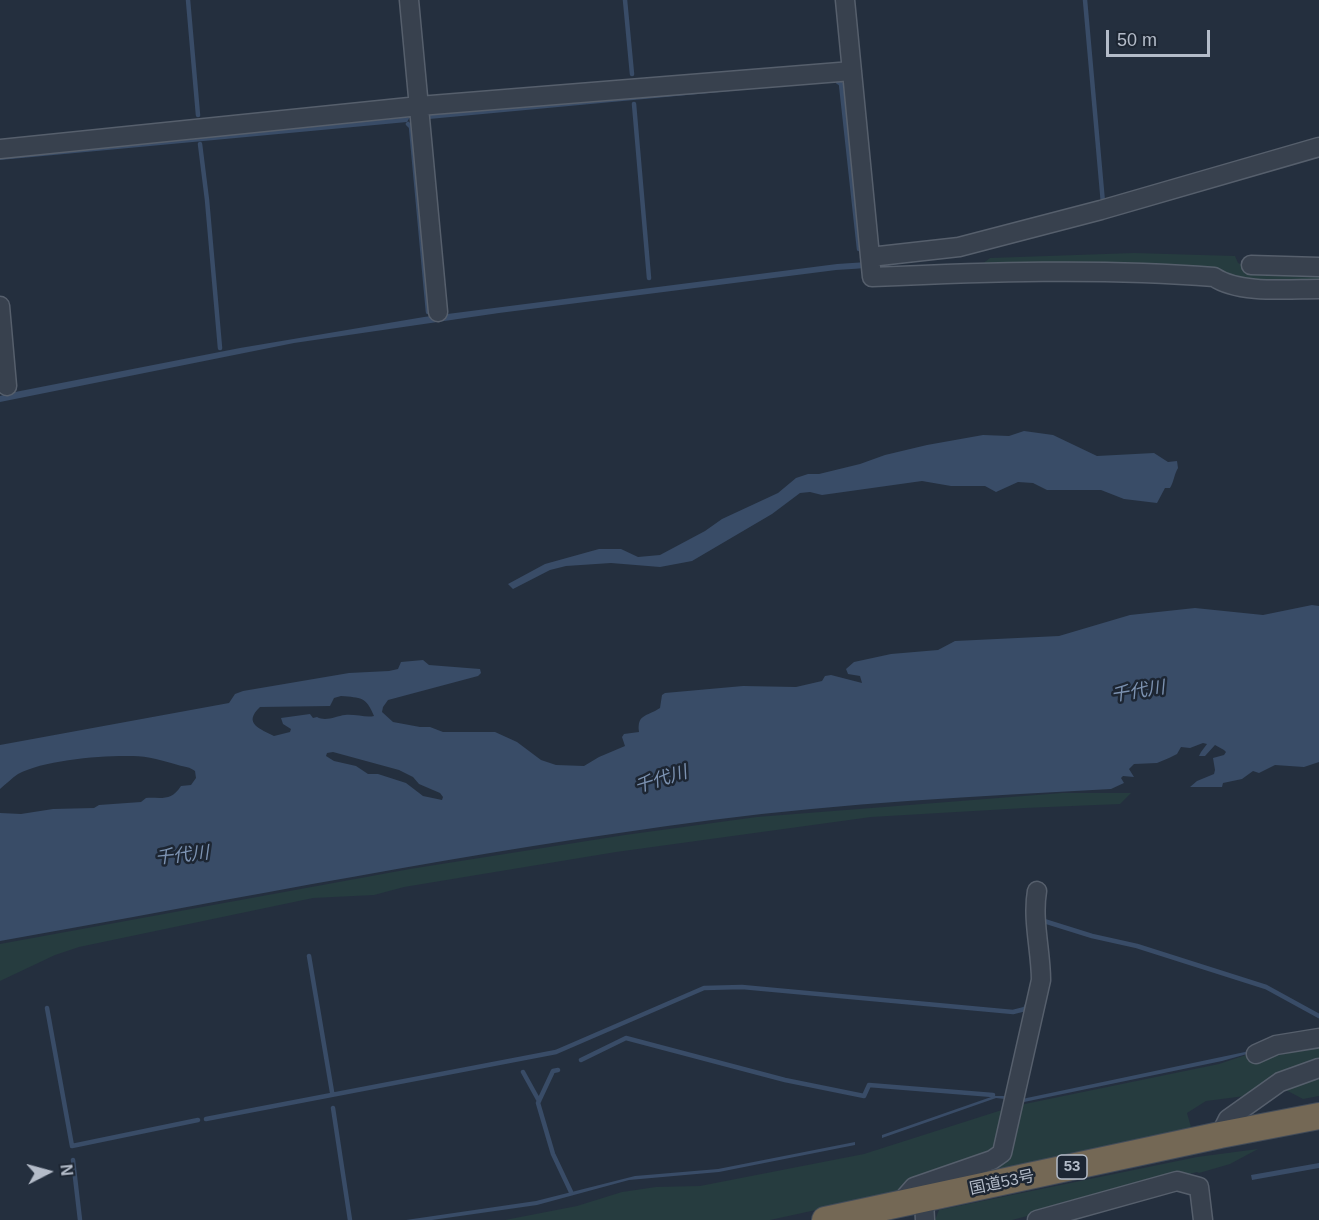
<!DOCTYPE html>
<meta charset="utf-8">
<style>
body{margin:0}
#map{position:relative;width:1319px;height:1220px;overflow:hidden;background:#242f3e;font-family:Helvetica,sans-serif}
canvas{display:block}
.north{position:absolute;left:18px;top:1142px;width:60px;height:60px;-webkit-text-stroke:4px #1d2633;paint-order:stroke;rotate:84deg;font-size:16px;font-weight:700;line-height:24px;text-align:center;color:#b4bcc9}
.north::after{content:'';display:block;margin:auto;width:21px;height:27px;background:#b4bcc9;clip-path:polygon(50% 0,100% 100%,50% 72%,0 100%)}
.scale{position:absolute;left:1106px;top:30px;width:104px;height:27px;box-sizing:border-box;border:3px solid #b4bcc9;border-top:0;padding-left:8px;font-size:18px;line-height:21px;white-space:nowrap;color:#b4bcc9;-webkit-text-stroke:4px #1d2633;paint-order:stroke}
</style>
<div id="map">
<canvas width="1319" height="1220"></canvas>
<div class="north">N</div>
<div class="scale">50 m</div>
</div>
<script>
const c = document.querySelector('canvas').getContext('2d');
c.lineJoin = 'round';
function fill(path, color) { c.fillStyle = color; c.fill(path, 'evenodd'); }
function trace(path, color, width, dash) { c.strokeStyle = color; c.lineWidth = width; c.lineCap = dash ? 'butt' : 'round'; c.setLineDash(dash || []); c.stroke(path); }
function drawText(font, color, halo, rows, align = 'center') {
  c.font = font + ' Helvetica,"Noto Sans JP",sans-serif'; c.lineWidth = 5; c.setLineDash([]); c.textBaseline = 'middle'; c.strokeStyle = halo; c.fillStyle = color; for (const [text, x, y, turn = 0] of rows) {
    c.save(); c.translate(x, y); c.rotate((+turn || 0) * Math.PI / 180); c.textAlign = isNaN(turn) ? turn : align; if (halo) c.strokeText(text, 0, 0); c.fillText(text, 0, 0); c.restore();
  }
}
const green = new Path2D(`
 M1134 253 1235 256 1238 263 1251 269 1300 272 1319 277V283L981 265 990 258Z
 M1062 793H1131L1120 804 1025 808 871 817 616 852 404 887 374 895 313 898 79 947 55 955 0 981V944L410 869 625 835 757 817Z
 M1319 1041V1064L1276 1079 1245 1096 1206 1101 1187 1113 1191 1127 1208 1125 924 1187 988 1165 1015 1106 1219 1064 1252 1053Z
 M1319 1072V1096L1303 1099 1282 1088Z
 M1005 1109 999 1149 903 1191 770 1220H505L577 1206 622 1192 656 1187 700 1186 864 1154Z
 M1258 1149 1230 1164 1199 1173 1197 1172 1012 1220H935L939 1210 1197 1157Z`);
const water = new Path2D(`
 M841 77 838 81 429 119 428 114Z
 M410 117 407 122 0 160V155Z
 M1319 156C1211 188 1103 221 993 245 941 257 889 268 836 270L499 313 294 343 0 402V396L10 393 240 348 424 317 837 264 882 261Z
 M1024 431 1053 435 1097 456 1154 453 1168 462 1177 461 1178 468C1174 475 1174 481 1170 488H1165L1157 503 1124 499 1101 490H1047L1033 483 1018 482 996 492 985 486H951L922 481 822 495 810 492 800 493 772 514 692 561 660 567 611 563 566 566 550 570 513 589 508 584 545 564 599 549H621L638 557 660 555 705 531 722 519 778 493 796 478 808 474H819L860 464 885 455 927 445 983 435 1009 436Z
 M1312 605 1319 606V762L1304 767 1275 765 1259 773 1253 771 1242 779 1223 783 1222 787H1190L1197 781 1214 774 1215 770 1213 758 1224 755 1226 752 1224 750 1215 745 1205 756H1199L1201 752 1207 744 1203 743 1190 748 1181 747 1177 754 1169 758 1157 763 1134 764 1129 769 1134 777 1123 776 1121 778 1124 783 1111 789C978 796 844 803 712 820 473 851 237 899 0 941V813L21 814 53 809 94 808 99 805 141 802 146 798C161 797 171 802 181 786L191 785 196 778 195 771C190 767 185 767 178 765 165 761 147 756 133 756 103 755 43 760 18 774 12 778 6 784 0 789V745L229 703 235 694 243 691 349 673 389 671 398 669 401 662 423 660 429 665 480 669 481 673 478 676 388 700 383 707 382 712 393 722 420 727H430L443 732H495L517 742 541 760 556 765 584 766 599 757 625 746 622 737 624 734 639 732C637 714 646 717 660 708L662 695 665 693 743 686 796 687 822 681 825 676 831 675 862 683 860 676 848 674 846 669 854 662 891 654 938 650 955 641 1059 636 1130 615 1195 608 1263 615ZM341 696C361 698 366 696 374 716 367 718 355 714 345 715 336 716 326 722 317 717L313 718 310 714 281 718 283 724 291 729 290 732 274 736C261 729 242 724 260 707L330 706 334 698ZM333 752 399 770 413 777 419 784 440 793 443 797 442 800 423 796 406 783 378 774H368L356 766 334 761 326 756 327 753Z
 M1266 1040 1268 1043 1247 1054 1222 1061 1024 1102 1022 1099 1245 1052Z
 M994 1096H1005V1099L996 1098 882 1138V1135Z
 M855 1142V1145L719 1172 629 1180 537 1205 432 1220H406L536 1201 635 1176 718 1169Z
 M1319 1163V1168L1252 1180 1251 1175Z`);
const stream = new Path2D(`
 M188 0 198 115
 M625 0 632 74
 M1085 0 1103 203
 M838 82 841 84 859 249
 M634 104 649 278
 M408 124 411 127 428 312
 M200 144 207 200 220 348
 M1044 921 1092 936 1137 946 1266 987 1319 1016
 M309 956 332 1092
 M47 1008 72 1146 198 1120
 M581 1060 626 1038 785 1080 864 1096 869 1085 993 1095
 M558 1070 553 1071 538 1103 553 1154 571 1192
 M523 1072 539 1101
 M333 1108 350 1220
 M206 1119 556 1052 704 988 742 987 1013 1012 1025 1009 1028 1003
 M73 1160 80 1220`);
const minor = new Path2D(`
 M409 0 438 312
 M845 0 872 277C986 272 1100 268 1214 277 1239 294 1289 289 1319 289
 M0 149 419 106 852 71
 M870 257 959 247 1101 210 1319 147
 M1251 265 1319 267
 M0 306 7 386
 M1256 1054 1276 1045 1319 1038
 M1220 1135 1228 1119 1280 1082 1319 1068
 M924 1200 925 1220
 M900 1203 914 1187 992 1160 1002 1153 1041 980C1041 951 1032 920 1037 891
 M1037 1220 1177 1181 1199 1187 1203 1220`);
const highway = new Path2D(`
 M825 1220 1220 1135 1319 1116`);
const shields = [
 [1072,1167,30]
];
const shieldNames = [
 ["53",1072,1167]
];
const streetNames = [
 ["国道53号",1002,1183,-12]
];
const waterNames = [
 ["千代川",1138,692,-9],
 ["千代川",661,780,-17],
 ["千代川",182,856,-6]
];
fill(green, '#263c3f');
fill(water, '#394c67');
trace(stream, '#394c67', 4.5);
trace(minor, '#565f6c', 21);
trace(highway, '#434c59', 28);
trace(minor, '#38414e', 18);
trace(highway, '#746855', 26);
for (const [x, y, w] of shields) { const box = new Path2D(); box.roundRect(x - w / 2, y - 12, w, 24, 4.5); c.fillStyle = '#1d2633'; c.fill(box); trace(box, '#b4bcc9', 1.5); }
drawText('bold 15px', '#b4bcc9', null, shieldNames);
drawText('16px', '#b4bcc9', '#1d2633', streetNames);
drawText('italic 18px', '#7c92b1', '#1d2633', waterNames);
</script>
